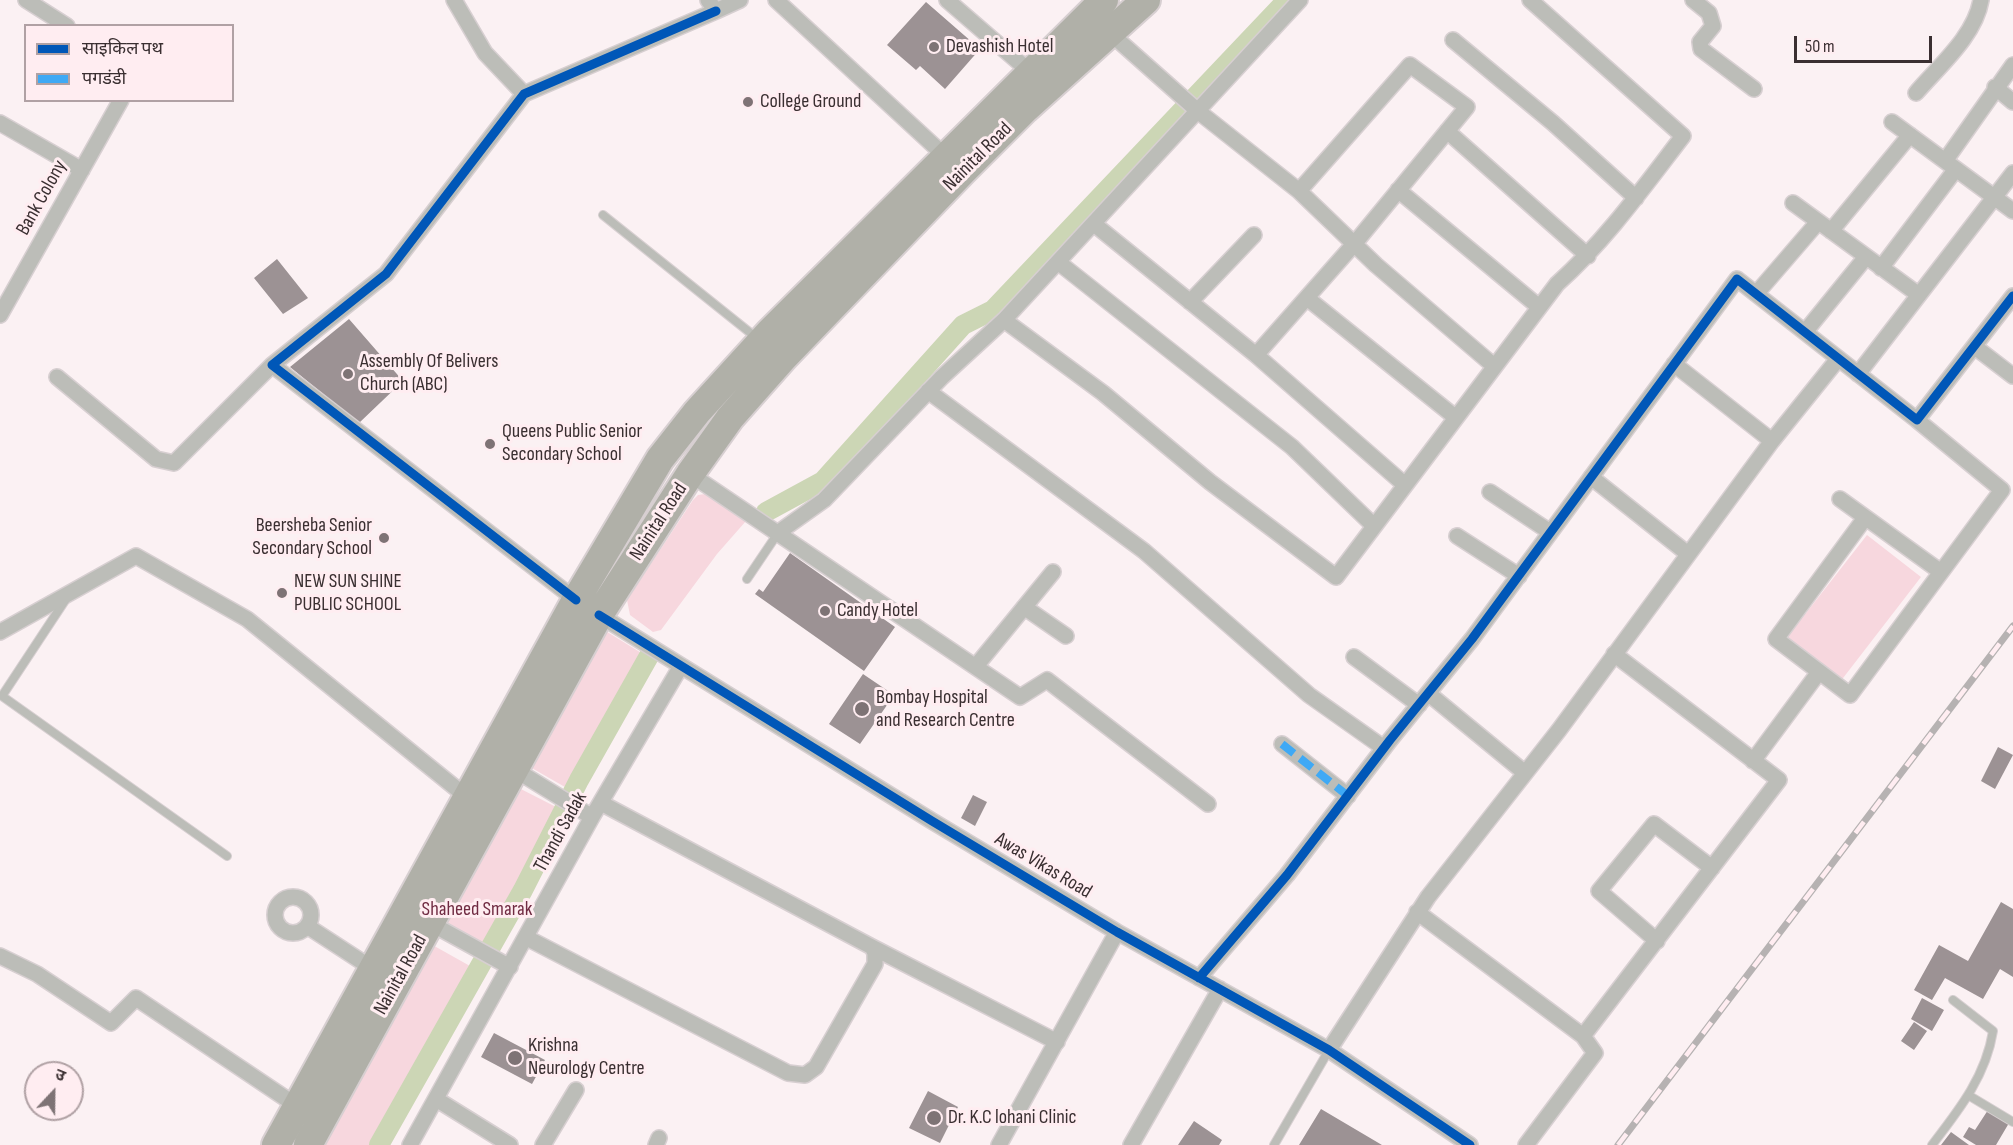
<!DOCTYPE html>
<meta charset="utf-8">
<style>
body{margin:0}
#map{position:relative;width:2013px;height:1145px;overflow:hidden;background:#fbf1f3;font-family:"Sofia Sans Condensed","Noto Sans Devanagari",sans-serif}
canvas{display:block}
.legend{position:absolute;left:24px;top:24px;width:210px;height:78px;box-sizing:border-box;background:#ffedf1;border:2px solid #b0a1a4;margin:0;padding:8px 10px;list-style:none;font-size:18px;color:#3a2f31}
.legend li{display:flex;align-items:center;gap:12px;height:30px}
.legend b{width:30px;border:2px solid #b0a1a4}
.north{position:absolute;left:24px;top:1061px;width:60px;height:60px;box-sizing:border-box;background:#ffedf1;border:2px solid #b0a1a4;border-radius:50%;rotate:22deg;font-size:16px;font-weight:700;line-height:24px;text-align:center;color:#3a2f31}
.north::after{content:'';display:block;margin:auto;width:21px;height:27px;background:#7e7375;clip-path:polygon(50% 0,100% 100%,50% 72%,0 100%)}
.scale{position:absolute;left:1794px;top:36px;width:138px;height:27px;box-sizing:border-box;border:3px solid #3a2f31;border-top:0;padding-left:8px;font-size:18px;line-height:21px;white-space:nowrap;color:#3a2f31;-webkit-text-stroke:4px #ffedf1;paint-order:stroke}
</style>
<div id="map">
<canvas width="2013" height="1145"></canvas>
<ul class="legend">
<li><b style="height:8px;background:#0057b8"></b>साइकिल पथ</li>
<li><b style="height:8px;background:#3fa9f5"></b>पगडंडी</li>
</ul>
<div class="north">उ</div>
<div class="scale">50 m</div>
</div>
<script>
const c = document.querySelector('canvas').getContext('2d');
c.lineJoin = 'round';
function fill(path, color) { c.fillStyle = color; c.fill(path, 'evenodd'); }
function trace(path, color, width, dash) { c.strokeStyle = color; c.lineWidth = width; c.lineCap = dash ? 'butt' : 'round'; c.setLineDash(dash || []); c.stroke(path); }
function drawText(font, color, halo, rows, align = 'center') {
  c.font = font + ' "Sofia Sans Condensed",sans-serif'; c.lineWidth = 6; c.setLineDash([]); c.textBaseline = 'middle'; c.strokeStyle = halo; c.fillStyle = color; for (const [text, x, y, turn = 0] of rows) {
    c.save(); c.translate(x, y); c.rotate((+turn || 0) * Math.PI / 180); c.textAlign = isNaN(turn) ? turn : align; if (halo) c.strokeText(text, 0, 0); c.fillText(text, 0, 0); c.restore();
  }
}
const green = new Path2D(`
 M705 494 746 521 717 554 661 630 653 632 630 615 627 600 693 500 698 495Z
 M1867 535 1921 577 1840 682 1785 640Z
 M604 630 643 654 565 787 530 767Z
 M515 786 558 808 486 946 443 921Z
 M429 943 470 966 370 1145H319Z`);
const canal = new Path2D(`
 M766 512 823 481 963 325 993 310 1287 0
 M379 1145 523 890 579 780 649 656`);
const building = new Path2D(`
 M926 2 980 49 945 89 920 66 916 70 887 45Z
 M277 259 308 298 283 314 254 278Z
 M349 319 403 381 359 423 290 367Z
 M790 553 895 627 864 671 755 594 759 589 763 592Z
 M863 674 894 695 860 744 829 724Z
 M1998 747 2013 755 1995 789 1981 781Z
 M973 795 987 802 975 826 961 818Z
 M2001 902 2013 909V977L2000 969 1983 999 1945 978 1932 1000 1914 990 1939 945 1968 961Z
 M1922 998 1944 1010 1932 1031 1911 1019Z
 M1914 1022 1927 1031 1914 1050 1901 1041Z
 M494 1033 545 1060 532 1084 481 1057Z
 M928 1091 958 1107 940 1143 909 1128Z
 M1321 1109 1382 1145H1299Z
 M1988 1110 2009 1123 1996 1145H1976L1963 1137 1969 1127 1975 1130Z
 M1194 1121 1222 1140 1219 1145H1178Z
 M1951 1132 1969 1145H1941Z`);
const lane = new Path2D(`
 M603 215 758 339
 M747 579 778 533
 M66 599 2 696 227 856
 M1968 1095 2013 1122
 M1274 1145 1329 1050
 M1932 1145C1959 1110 1986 1076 1993 1031L1953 1000`);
const street = new Path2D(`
 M26 0 67 26
 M454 0 485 53 524 94
 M708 0 716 11 740 0
 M776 0 945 156
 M947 0 1029 71
 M1693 0 1709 13 1713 26 1700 42 1701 49 1754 89
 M1110 33 1199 112 1299 191 1376 265 1494 366
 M1453 40 1553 123 1636 198
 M1995 87 2013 102
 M1916 93C1939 66 1975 36 1981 0
 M1892 122 2013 211
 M0 123 82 170
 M1447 131 1588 256
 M1945 161 2013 65
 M1398 190 1539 307
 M1793 203 1919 295
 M1094 224 1256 355 1405 485
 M1831 231 1910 135
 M1058 262 1292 447 1374 526
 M1881 268 1956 169
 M1756 294 1818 222
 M1307 298 1455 417
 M1190 302 1254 235
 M0 315 121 100
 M1004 320 1103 393 1210 482 1336 577 1557 284C1606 240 1643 188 1683 136L1530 0
 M1805 332 1866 257
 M1975 347 2013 376
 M1256 355 1355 243 1467 107 1410 65 1299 191
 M1674 364 1772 441
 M1858 374 2013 173
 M57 377 156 459 174 463 272 365
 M928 391 1144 551 1309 695 1384 748
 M690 474 1020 697 1047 680 1208 804
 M1591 477 1688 554
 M1490 492 1550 532
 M1840 499 1941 572
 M1865 518 1776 639 1850 695 2002 490 1917 420
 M779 532 824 500 942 377 1004 320 1300 0
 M1457 536 1519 576
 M576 600 272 365 386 274 524 94 716 11
 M1024 607 1066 636
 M599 615 932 821 1117 932 1329 1050 1470 1145
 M0 632 136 556 247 619 468 798
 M1354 657 1419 705
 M976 666 1053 572
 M1429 694 1525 773
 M1282 744 1348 796
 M1753 761 1819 672
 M514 769 592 817
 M601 803 872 947 1057 1042
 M275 915a18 18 0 1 1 36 0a18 18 0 1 1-36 0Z
 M1417 912 1583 1036 1779 780 1614 654
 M430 923 510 967
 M307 926 373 969
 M527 938 788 1073 805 1075 816 1067 875 964V953L872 947
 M1657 941 1599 891 1654 824 1712 868
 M0 956 37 974 111 1023 136 998 297 1106
 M1199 978 1287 875 1390 740 1472 639 1737 279 1917 420 2013 296
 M1329 1050 1428 897 1559 730 1772 441 1838 359
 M436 1099 510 1145
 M410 1145 592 817 681 666
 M543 1145 576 1090
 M656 1145 659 1138
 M999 1145 1117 932
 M1131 1145 1220 989
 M1526 1145 1595 1053 1583 1036`);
const highway = new Path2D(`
 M276 1145 576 600 660 459 697 412 770 332 1104 0
 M308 1145 599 615 690 474 730 418 784 357 962 172 1025 109 1146 0`);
const rail = new Path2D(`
 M1618 1145 2013 626`);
const quiet = new Path2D(`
 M1282 744 1348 796`);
const cycleway = new Path2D(`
 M576 600 272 365 386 274 524 94 716 11
 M599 615 932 821 1117 932 1329 1050 1470 1145
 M1199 978 1287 875 1390 740 1472 639 1737 279 1917 420 2013 296`);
const markers = [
 [934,47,6,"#7e7375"],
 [748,102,6,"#7e7375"],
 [348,374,6,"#7e7375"],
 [490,444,6,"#7e7375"],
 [384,538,6,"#7e7375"],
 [282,593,6,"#7e7375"],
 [825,611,6,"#7e7375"],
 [862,709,8,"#7e7375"],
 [515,1058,8,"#7e7375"],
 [934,1118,8,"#7e7375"]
];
const poiNames = [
 ["Devashish Hotel",946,47],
 ["College Ground",760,102],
 ["Assembly Of Belivers",360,362],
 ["Church (ABC)",360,385],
 ["Queens Public Senior",502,432],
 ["Secondary School",502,455],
 ["Beersheba Senior",372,526,"right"],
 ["Secondary School",372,549,"right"],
 ["NEW SUN SHINE",294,582],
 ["PUBLIC SCHOOL",294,605],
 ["Candy Hotel",837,611],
 ["Bombay Hospital",876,698],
 ["and Research Centre",876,721],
 ["Krishna",528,1046],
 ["Neurology Centre",528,1069],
 ["Dr. K.C lohani Clinic",948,1118]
];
const streetNames = [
 ["Nainital Road",978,157,-45],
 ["Bank Colony",42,198,-61],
 ["Nainital Road",659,522,-57],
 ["Thandi Sadak",561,832,-61],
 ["Awas Vikas Road",1043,866,31],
 ["Nainital Road",401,975,-61]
];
const parkNames = [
 ["Shaheed Smarak",477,910]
];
fill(green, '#f7d7de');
trace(canal, '#ccd6b5', 20);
fill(building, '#9c9294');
trace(lane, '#d7cfd1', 10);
trace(street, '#d7cfd1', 18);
trace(highway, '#d7cfd1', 32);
trace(lane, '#bcbdb8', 8);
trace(street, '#bcbdb8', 15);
trace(highway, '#b0b0a8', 28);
trace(rail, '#b6b2b2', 7);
trace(rail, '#ffedf1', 4.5, [14]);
trace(quiet, '#3fa9f5', 8, [15, 8]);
trace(cycleway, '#0057b8', 9);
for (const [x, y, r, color] of markers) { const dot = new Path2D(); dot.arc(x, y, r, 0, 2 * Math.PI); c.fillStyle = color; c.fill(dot); trace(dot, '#ffedf1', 2); }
drawText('20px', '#3a2f31', '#ffedf1', poiNames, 'left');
drawText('20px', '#3a2f31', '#ffedf1', streetNames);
drawText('20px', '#702b42', '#ffedf1', parkNames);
</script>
